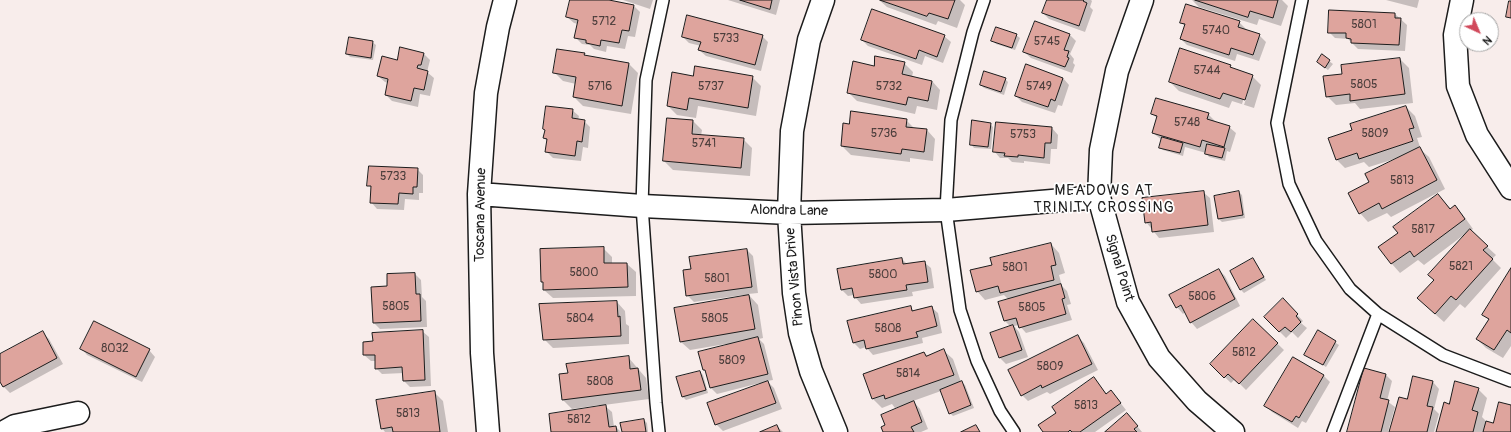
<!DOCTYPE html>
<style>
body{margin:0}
#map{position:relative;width:1511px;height:432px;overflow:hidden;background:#f8edeb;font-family:Pangolin,sans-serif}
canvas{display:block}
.north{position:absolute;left:1459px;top:12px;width:40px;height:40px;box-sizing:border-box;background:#fff;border:1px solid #a4a4a4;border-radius:50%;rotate:136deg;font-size:11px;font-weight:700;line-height:16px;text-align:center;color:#1c1c1c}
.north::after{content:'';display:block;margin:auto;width:14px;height:18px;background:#d1495b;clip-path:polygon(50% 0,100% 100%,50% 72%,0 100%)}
</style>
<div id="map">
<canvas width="1511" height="432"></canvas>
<div class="north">N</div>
</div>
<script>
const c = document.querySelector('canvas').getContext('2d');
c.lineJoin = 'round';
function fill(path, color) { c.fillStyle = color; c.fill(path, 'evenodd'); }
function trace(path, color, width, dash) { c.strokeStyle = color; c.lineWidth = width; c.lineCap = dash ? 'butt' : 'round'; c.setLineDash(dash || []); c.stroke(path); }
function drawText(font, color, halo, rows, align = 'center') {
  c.font = font + ' Pangolin,sans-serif'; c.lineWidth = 3.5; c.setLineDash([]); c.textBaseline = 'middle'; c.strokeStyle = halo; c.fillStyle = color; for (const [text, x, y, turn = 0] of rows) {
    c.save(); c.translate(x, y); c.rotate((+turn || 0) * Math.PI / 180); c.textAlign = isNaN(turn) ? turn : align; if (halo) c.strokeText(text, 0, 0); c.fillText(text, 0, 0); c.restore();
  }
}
const shadow = new Path2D(`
 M571 0H604L634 6 640 12 635 37 628 36 625 49 607 46 606 52 594 49 590 45 582 44 575 37 578 24 574 23 567 17Z
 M623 0H653L650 9Z
 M728 0H780L776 15Z
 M879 0H960L965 5 957 28 938 21 936 25 887 7Z
 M1048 0H1091L1092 1 1090 7 1093 10 1085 32 1049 19 1043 13Z
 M1192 0H1282L1288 6 1281 26 1259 19 1257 25 1199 7Z
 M1386 0H1419L1417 8Z
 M1395 14 1407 25 1405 51 1358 49 1348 39 1335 38 1329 32Z
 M1239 22 1246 29 1245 31 1259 35 1266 42 1259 61 1237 54 1235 61 1187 45 1181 39 1185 26 1181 23Z
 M1069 34 1076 41 1070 54 1074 59 1073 63 1075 65 1072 73 1031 58 1024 52Z
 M1016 35 1020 38 1015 50 996 44 992 40Z
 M762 36 768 42 761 71 706 56 699 50 701 46 689 43 683 37Z
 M944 36 951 42 943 63 925 56 922 65 868 46 862 40Z
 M372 42 376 45 373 60 350 57 347 54Z
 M558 50 584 54 587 57 629 64 638 73 631 114 583 106 574 97 576 84 563 81 554 72Z
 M423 53 430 60 427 72 434 78 430 96 420 94 418 107 392 101 386 95 388 83 385 82 378 76 398 61Z
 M1322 56 1333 64 1328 70 1321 65Z
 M1400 59 1409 68 1413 103 1360 109 1355 103 1336 105 1327 96 1344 75Z
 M904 63 913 72 912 77 932 81 940 90 937 110 917 106 915 114 857 101 848 92 874 67Z
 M1027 65 1063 78 1069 85 1062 106 1058 105 1055 113 1022 102 1016 96Z
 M1230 66 1233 69 1252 76 1261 85 1254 108 1232 101 1229 108 1179 91 1170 82ZM1250 79H1252L1244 105 1242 104Z
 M694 77H752L761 86 756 116 698 106 696 118 677 115 668 106Z
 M1005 79 1008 82 1004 95 984 88 981 85Z
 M1406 107 1415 116 1422 137 1417 138 1421 150 1429 157 1445 189 1391 217 1387 213 1368 222 1360 213 1371 182 1398 158 1369 167 1364 162 1345 168 1336 159 1353 131Z
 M572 110 579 116 578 120 584 121 590 127 588 148 583 147 581 161 553 158 546 151 548 141 544 138Z
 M1152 114H1208L1215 121 1214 122 1229 127 1236 133 1230 152 1227 151 1225 161 1209 157 1206 153 1185 147 1183 156 1163 150 1160 147 1162 140 1153 133 1157 118Z
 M668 119 693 121 702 130 701 136 743 139 752 148 750 176 673 170 664 161Z
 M906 120 915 129 927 130 935 139 933 161 910 158V162L851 155 842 146 850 125Z
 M990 124 993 127 991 149 974 148 971 144Z
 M1052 128 1058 135 1057 149H1051L1050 164 1024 161V163L1012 162 1008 158H1000L994 151Z
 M417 169 423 175V193H419V200L405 199 404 210 377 209 371 202 372 188 368 185Z
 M1203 192 1210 198 1214 232 1159 238 1146 222Z
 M1239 192 1242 195 1245 218 1222 222 1219 219Z
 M1438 195 1451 209 1455 206 1463 215 1473 229 1470 231 1496 255 1492 259 1501 268 1465 308 1460 304 1444 322 1427 307 1435 280 1465 234 1424 265 1418 260 1400 273 1392 264 1380 248 1399 233Z
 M1051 244 1059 253 1065 273 1059 275 1062 286 1067 291 1071 304 1067 305 1072 320 1026 333 1019 325 1014 326 1019 332 1028 357 1006 364 1000 358 991 333 1011 327 1005 321 1009 300 1004 295 985 300 977 291 993 266Z
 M603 248 612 257V264H627L636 272V296L553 298 544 290V284L542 281Z
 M747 250 753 256 758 293 748 294 758 305 763 338 759 339 764 344 773 380 767 381 774 388 782 409 723 431 716 424 760 385V383L717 394 711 388 707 373 704 370 726 346V344L690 350 681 342 744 297 743 295 694 302 687 295 692 270Z
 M902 259 907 264 924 262 931 268 934 288 912 292 913 296 861 304 855 297 854 295 848 296 842 290Z
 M1253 259 1266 280 1244 293 1241 290Z
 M1219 270 1225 276 1240 306 1197 329 1191 322 1185 312 1183 314 1177 307Z
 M1511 270V346L1503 358 1486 348 1477 339 1489 320 1484 315Z
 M415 274 421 280 422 297 426 301 427 327 380 329 374 323 388 287Z
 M1283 300 1303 321 1301 323 1307 328 1298 338 1292 332 1286 338 1265 317Z
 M617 302 625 311 626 324 629 326V344L553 348 544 339Z
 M910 307 914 311 931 307 938 313 942 333 922 338 923 343 873 355 866 347 860 349 854 343 849 322Z
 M1253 320 1284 350 1246 390 1235 379 1231 383 1211 364Z
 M422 331 429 337 431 386 410 387 404 381V373L382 374 376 368V361H371L364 355V343L374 342Z
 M42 332 49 339 63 364 10 393 4 387 0 380V355Z
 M1318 332 1339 345 1326 367 1305 354Z
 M1078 337 1084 343 1098 370 1050 394 1047 392 1028 401 1022 395Z
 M81 348 149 350 155 357 142 382 87 355Z
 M944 351 953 359 961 382 965 385 974 408 953 416 950 413 941 391 913 401 920 409 928 429 921 432H884L887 425 901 407V406L895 408 892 404 882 408 873 399 864 374 924 353 928 356Z
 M628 357 646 378 649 399 604 405 612 412 614 427H616L621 432H552L599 407V405L572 409 563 400 569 374Z
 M1294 358 1324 376 1330 382 1306 423 1302 421 1298 428 1272 412 1266 406Z
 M1365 369 1386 375 1392 381 1387 401 1395 407 1388 432H1348Z
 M700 372 703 375 708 393 686 400 683 397 677 378Z
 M1414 377 1433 382 1439 389 1434 409 1439 414 1434 432H1390L1407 400Z
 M1094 379 1107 394 1111 391 1126 410 1095 432H1044L1057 413Z
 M1478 389 1487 398 1482 417 1487 422 1494 424 1511 406V432H1437L1450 405Z
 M434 392 443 401 448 432H385L382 428Z
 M644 420 647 423 648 432H623Z
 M1133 421 1142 432H1107Z
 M777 426 783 432H762Z`);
const building = new Path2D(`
 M570 0H609L634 5 629 31 622 30 619 43 601 40 600 46 586 43V40L574 38 578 20 566 17Z
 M740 0H772L770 9Z
 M880 0H955L948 19 929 13 927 16Z
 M1047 0H1084L1083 1 1087 3 1079 26 1042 13Z
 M1195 0H1278L1273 18 1250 11 1248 17Z
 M1509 1H1511V18L1506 17Z
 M1186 4 1240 21 1238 27 1260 34 1253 55 1231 48 1229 55 1180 39 1185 24 1180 23Z
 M872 9 945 35 937 57 919 50 916 59 861 40Z
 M1329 10 1395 13V18H1401L1399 45 1351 43V39L1346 38V33H1328Z
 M687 15 763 35 755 65 698 50 701 42 682 37Z
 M1035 21 1070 34 1064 50 1069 51 1067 57 1069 58 1065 67 1023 52Z
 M996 27 1017 34 1012 48 991 41Z
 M349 37 373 41 371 58 346 54Z
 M400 47 424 53 421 65H418L417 68 428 71 424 90 414 88 411 101 385 95 388 79 377 76 382 56 397 60Z
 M1180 48 1231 65 1230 67 1253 75 1245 100 1223 93 1220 99 1169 82Z
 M557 49 585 53 584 55 629 63 622 106 573 97 576 77 553 73Z
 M1322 54 1330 60 1325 68 1317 62Z
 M875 56 905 62 902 74 932 81 928 101 908 97 906 105 847 93 853 61 874 66Z
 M1400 58 1405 94 1350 101V94L1326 97 1323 76 1342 74 1341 65Z
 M1026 64 1063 78 1055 101 1051 99 1048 107 1015 96Z
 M695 66 753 76 748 108 689 98 687 110 667 106 672 72 693 76Z
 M984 71 1006 78 1001 92 980 85Z
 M1156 98 1209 113 1207 119 1230 126 1224 147 1202 140 1200 147 1152 133 1157 116 1151 114Z
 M546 106 573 109 572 118 585 120 582 142 577 141 575 156 545 152 547 139 543 138 545 130 543 129Z
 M1406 106 1414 128 1409 129 1413 141 1359 159 1357 153 1336 160 1328 138 1352 130 1350 124Z
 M851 111 907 119 906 127 927 129 924 152 902 149 901 154 841 146 843 123 849 124Z
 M667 118 693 120 692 134 744 138 741 168 663 161Z
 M972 120 991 123 988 147 970 145Z
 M996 122 1052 127 1051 143H1045L1044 158 1018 155V157L1004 156 1005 153 993 152Z
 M1162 137 1183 143 1180 153 1159 148Z
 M1207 144 1225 148 1222 158 1205 154Z
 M1420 147 1437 180 1382 209 1379 203 1359 214 1348 193 1369 182 1365 174Z
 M369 166 418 168 417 187H413V194L399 193 398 204 370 203 371 186H367Z
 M1204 191 1208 225 1152 232 1151 222 1145 223 1142 198Z
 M1239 191 1243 215 1218 219 1214 196Z
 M1438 194 1450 209 1455 205 1465 219 1414 257 1410 251 1391 264 1378 247 1398 233 1393 227Z
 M1470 229 1488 246 1483 250 1493 259 1456 300 1451 296 1435 314 1417 298 1434 280 1428 275Z
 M1051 243 1056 265 1051 266 1054 280 1000 293 998 286 976 292 970 270 992 265 990 258Z
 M604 247V263H627L628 287 543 290V282H541L540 249Z
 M747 249 752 287 686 296 683 270 691 269 689 257Z
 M902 258 903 264 925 261 928 282 906 285 907 290 854 298 852 288 841 290 837 269Z
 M1253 258 1264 277 1240 290 1230 271Z
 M1511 268V333L1507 330 1494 350 1476 339 1489 319 1482 315Z
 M1219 269 1235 299 1190 323 1181 305 1176 308 1169 295Z
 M415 273 416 294H420L421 321 373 323 371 287 387 286V274Z
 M1061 284 1065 298 1062 299 1066 314 1019 328 1016 318 1004 321 998 302Z
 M749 295 755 329 680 342 674 308Z
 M1283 298 1298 314 1296 316 1301 322 1291 332 1285 327 1279 332 1264 317Z
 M617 301 618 317 620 316 621 336 543 340 539 304Z
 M911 306 912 311 932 306 937 326 916 332 918 337 866 349 864 340 853 343 847 321Z
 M1253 319 1278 343 1239 384 1228 374 1224 378 1210 364Z
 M94 321 150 349 136 377 80 349Z
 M1013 325 1022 350 999 358 990 333Z
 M423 330 425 380 403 381 402 367 375 369V355H363V342L373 341 372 333Z
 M1318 330 1336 341 1323 365 1304 355Z
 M43 331 57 358 3 387 0 382V354Z
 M1078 335 1092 364 1042 388 1041 385 1021 396 1008 370Z
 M758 337 768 374 710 388 705 370H703L698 352Z
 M944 349 954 375 885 399 884 395 872 399 863 374 924 352 926 356Z
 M629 356 630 369 638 368 641 390 562 400 559 374 568 373 566 364Z
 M1293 357 1324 375 1299 418 1296 416 1292 422 1264 406Z
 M1364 368 1386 374 1380 398 1389 400 1381 432H1347Z
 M700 371 706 390 682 397 676 377Z
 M1413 376 1433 381 1427 406 1433 407 1427 432H1389L1399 397 1407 399Z
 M1094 377 1106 394 1111 390 1121 403 1080 432H1072L1070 430 1068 432H1043L1038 425 1056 413 1052 407Z
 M768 381 776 403 715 425 707 403Z
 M962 381 971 405 949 414 940 390Z
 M1455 381 1479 388 1472 410 1478 412 1473 432H1436L1444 402 1449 404Z
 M435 391 440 432H393L392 427 381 429 376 400Z
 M914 401 922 422 911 427 914 432H883L881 427 885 425 881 415Z
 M1499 402 1511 405V432H1483L1486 421 1493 423Z
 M606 405 609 427 616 426 617 432H551L549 414Z
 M1127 413 1138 426 1134 429 1137 432H1105Z
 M644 419 646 432H622L620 423Z
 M777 425 780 432H760Z
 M976 425 980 432H961Z`);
const service = new Path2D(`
 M984 0 973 32 951 120 946 210 960 310 977 361 1000 411 1014 432
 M1302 0 1277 123 1289 184 1316 241 1350 289 1378 314 1443 355 1511 381
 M659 432 656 403 642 206 646 80 663 0
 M1333 432 1378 314`);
const minor = new Path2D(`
 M823 0 809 40 792 131 789 213 794 293 800 333 811 371 836 432
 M1142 0 1117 71 1101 150 1099 197 1128 302 1159 358 1197 401 1233 432
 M1462 0 1455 35 1458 86 1477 135 1511 188
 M479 194 642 206 789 213 946 210 1099 197
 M4 432 15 426 78 413
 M488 432 482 353 479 194 486 93 498 27 505 0`);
const numberNames = [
 ["5712",604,22],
 ["5801",1364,25],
 ["5740",1216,31],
 ["5733",726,39],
 ["5745",1047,42],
 ["5744",1207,71],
 ["5805",1364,85],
 ["5716",600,87],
 ["5737",711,87],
 ["5732",889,87],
 ["5749",1039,87],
 ["5748",1187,123],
 ["5736",884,134],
 ["5809",1375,134],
 ["5753",1023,135],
 ["5741",704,144],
 ["5733",393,177],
 ["5813",1402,181],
 ["5817",1423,230],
 ["5821",1461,267],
 ["5801",1015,268],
 ["5800",584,273],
 ["5800",883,275],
 ["5801",717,279],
 ["5806",1202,297],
 ["5805",396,307],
 ["5805",1032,308],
 ["5804",580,319],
 ["5805",715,319],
 ["5808",888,329],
 ["8032",115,349],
 ["5812",1244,353],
 ["5809",732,361],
 ["5809",1050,367],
 ["5814",908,374],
 ["5808",600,382],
 ["5813",1086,406],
 ["5813",408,414],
 ["5812",579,420]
];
const streetNames = [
 ["Alondra Lane",789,211,1],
 ["Toscana Avenue",481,215,-89],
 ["Signal Point",1119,268,73],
 ["Pinon Vista Drive",795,277,-95]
];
const neighbourhoodNames = [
 ["MEADOWS AT",1104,191],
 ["TRINITY CROSSING",1104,208]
];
fill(shadow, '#0003');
fill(building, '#dea49d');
trace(building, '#1c1c1c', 1);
trace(service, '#1c1c1c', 14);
trace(minor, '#1c1c1c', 25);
trace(service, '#fff', 11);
trace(minor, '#fff', 22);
drawText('12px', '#4c3e3c', null, numberNames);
drawText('14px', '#1c1c1c', '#fff', streetNames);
c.letterSpacing = '1px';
drawText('15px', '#1c1c1c', '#fff', neighbourhoodNames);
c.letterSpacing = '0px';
</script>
